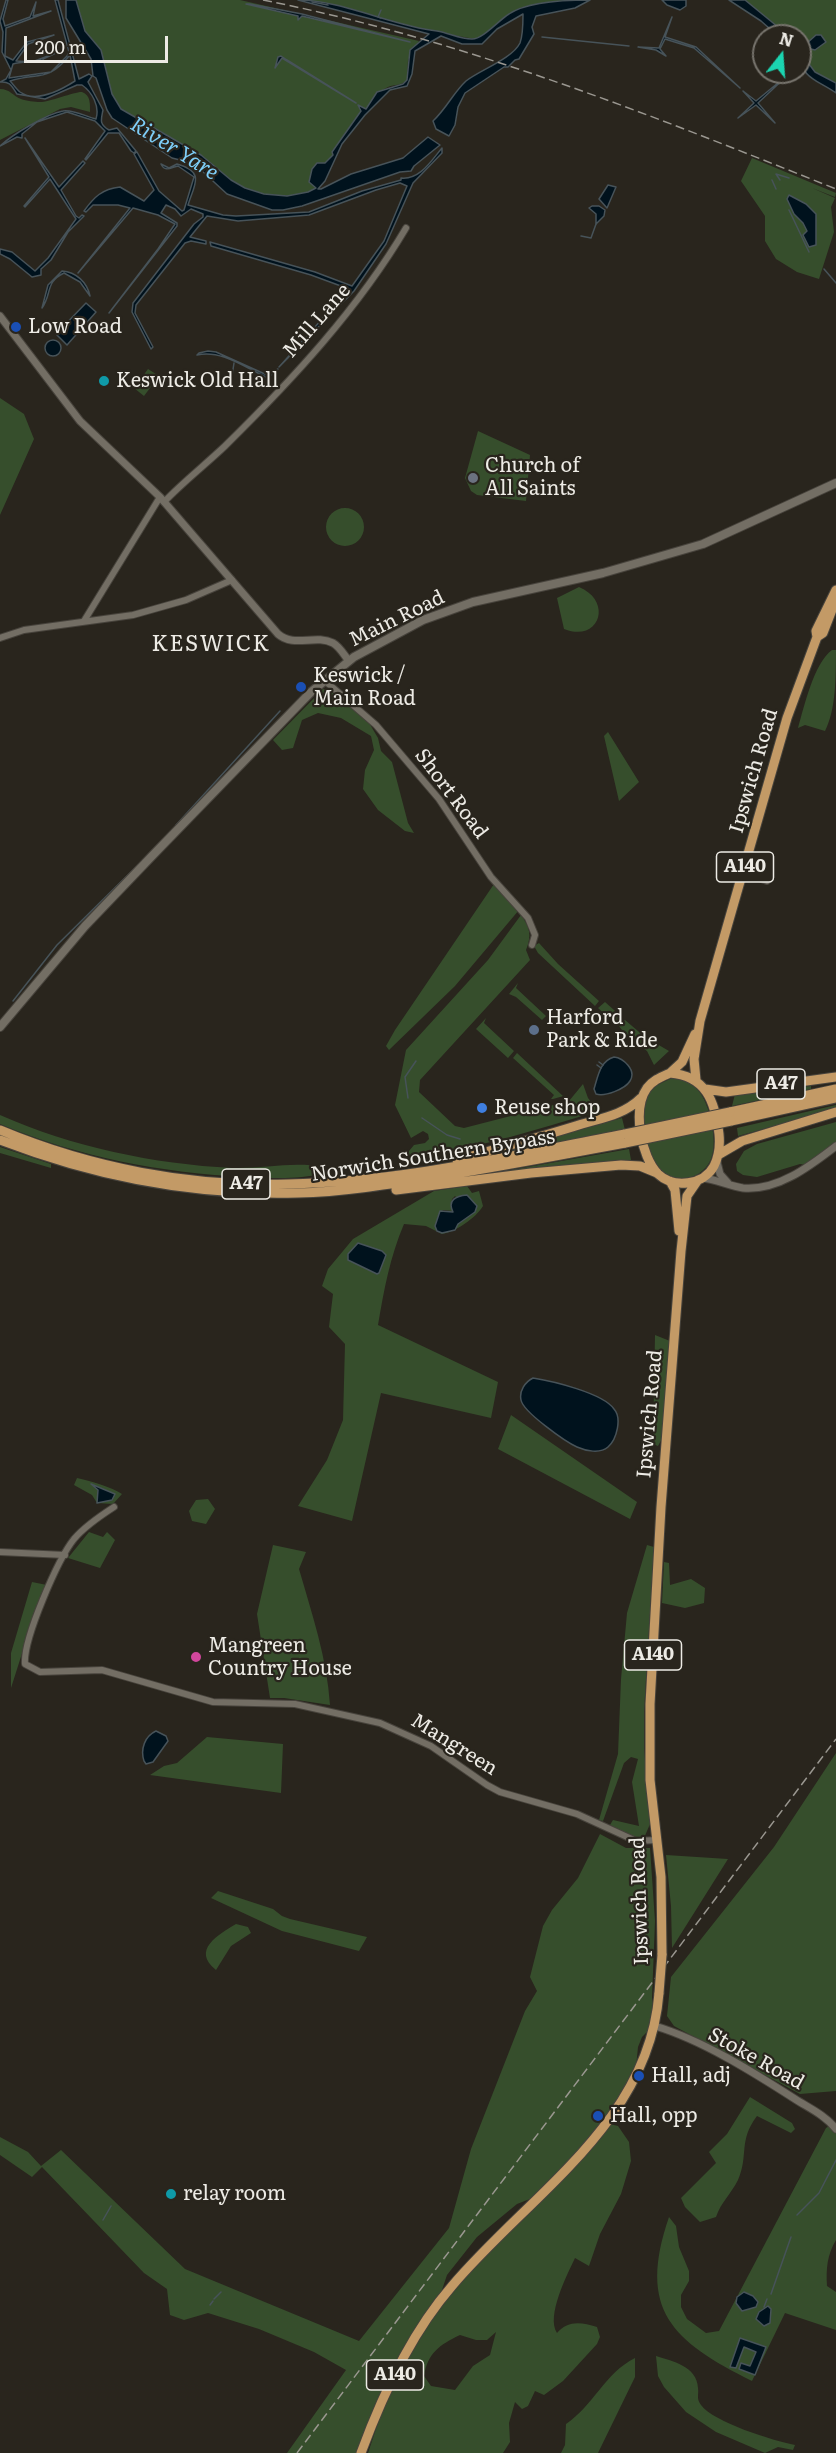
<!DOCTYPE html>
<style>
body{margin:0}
#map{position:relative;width:836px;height:2453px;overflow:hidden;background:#29251d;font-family:Literata,serif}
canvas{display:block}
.north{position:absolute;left:752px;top:24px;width:60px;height:60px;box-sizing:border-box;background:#29251d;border:2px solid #77746d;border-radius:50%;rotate:17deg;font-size:16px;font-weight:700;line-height:24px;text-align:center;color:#edebe5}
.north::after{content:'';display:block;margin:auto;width:21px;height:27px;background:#1bd5b1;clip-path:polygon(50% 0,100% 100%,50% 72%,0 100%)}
.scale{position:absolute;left:24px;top:36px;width:144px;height:27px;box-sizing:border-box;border:3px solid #edebe5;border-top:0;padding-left:8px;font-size:18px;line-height:21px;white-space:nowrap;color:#edebe5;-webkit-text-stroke:4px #29251d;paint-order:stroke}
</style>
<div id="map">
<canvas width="836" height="2453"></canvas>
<div class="north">N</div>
<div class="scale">200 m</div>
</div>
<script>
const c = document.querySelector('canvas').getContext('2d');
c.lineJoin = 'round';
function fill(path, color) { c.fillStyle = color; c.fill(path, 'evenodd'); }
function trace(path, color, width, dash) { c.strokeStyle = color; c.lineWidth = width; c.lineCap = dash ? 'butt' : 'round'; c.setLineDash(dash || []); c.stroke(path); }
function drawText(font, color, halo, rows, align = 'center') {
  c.font = font + ' Literata,serif'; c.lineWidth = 4.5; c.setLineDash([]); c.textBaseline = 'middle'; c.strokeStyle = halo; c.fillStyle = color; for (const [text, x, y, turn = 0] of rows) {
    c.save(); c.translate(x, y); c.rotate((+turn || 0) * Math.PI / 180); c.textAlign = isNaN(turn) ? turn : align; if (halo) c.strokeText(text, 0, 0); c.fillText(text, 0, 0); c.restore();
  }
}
const green = new Path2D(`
 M76 0H240L419 41 408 60 407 80C401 86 395 84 388 87 379 91 371 101 367 109L358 106 361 111 332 152 333 155 325 163H322L316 188 308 192 287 196 264 194 245 188 231 180 201 155 121 109 112 94 101 50 85 31Z
 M305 0H570L520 8 483 36 475 39 430 31Z
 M742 0H836V83C812 74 800 62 800 36H789Z
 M0 89C10 89 13 96 21 99 26 101 35 102 40 102 49 102 77 91 82 92 91 95 90 105 90 112L71 107 60 109 0 140Z
 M752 158 836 193 835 197 812 188 835 198 831 207 834 232 819 279 797 272 776 259 765 241V216L741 181Z
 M148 369 159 376 144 396 134 388Z
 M0 398 24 414 34 439 0 515Z
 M478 431 530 455 526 501 477 495 471 491 465 478Z
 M326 527a19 19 0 1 1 38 0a19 19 0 1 1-38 0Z
 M579 587C613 601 600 643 564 629L557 598Z
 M832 650H836C836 676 836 710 825 731L805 725 798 728C804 707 814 663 832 650Z
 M323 689 332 690 368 721 378 738 381 751 392 762 408 823 414 833 405 831 378 810 363 789 365 770 374 750 371 736 341 718 318 713 302 720 293 748 282 750 273 740Z
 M608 732 639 782 619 801 604 736Z
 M494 884 519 910 455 986 389 1050 386 1046 395 1030Z
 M521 915C530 928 532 935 526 950L530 960 420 1080 419 1092 455 1126 464 1128 569 1101 583 1084 588 1098 598 1111C536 1130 473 1150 408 1158L409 1151 414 1145 425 1143 429 1139 428 1134 423 1131 411 1138 395 1105 406 1050 488 960Z
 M539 943 558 964 599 1001 595 1006 538 953 534 946Z
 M518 983 516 988 546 1016 542 1020 516 997 509 994Z
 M605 1002 623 1018 617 1025 598 1008Z
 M486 1018 484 1023 514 1051 508 1058 476 1029Z
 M625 1020 645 1037 669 1051 654 1065 647 1051 628 1038 619 1026Z
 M517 1053 563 1096 567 1095 553 1099H551L554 1095 513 1058Z
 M672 1078C692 1079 702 1091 708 1109 712 1124 717 1144 711 1159 702 1181 671 1186 657 1167 650 1159 647 1147 646 1137 643 1115 642 1108 651 1088Z
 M811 1086V1089L732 1106 735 1094Z
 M836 1105V1109L738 1136 737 1128Z
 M0 1115C72 1147 154 1164 232 1168 263 1169 293 1161 323 1167L324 1173C299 1180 271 1178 246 1177 162 1173 78 1157 0 1124Z
 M622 1118 625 1130 486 1158V1156Z
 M836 1122V1142L806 1165 800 1164 757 1177 743 1175 737 1171 736 1164 744 1151 757 1144Z
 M0 1147 51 1164V1168L0 1153Z
 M629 1149 631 1160 460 1179Z
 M467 1186 472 1193 479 1191 483 1206C476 1218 455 1232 442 1234L426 1226 404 1224C390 1257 384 1289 378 1325L498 1382 491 1418 381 1393 352 1521 298 1506 327 1460 343 1420 345 1344 329 1327 333 1294 322 1286 328 1269 353 1239 434 1191ZM455 1196 473 1214 458 1224 455 1230 435 1226 438 1216 443 1210 453 1211 451 1208 452 1199ZM382 1251 386 1255 376 1274 348 1254Z
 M655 1335 670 1341 664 1435 658 1446 653 1444Z
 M511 1415 637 1502 630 1519 498 1449Z
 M77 1478C90 1481 112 1487 122 1494L113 1504 97 1503 92 1495 74 1485Z
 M208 1499 215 1509 206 1524 192 1521 189 1511 196 1500Z
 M89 1532 103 1537 107 1532 115 1540 100 1568 68 1558Z
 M273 1545 306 1552 299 1569C312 1614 327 1658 330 1705L284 1698H270L257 1614Z
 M647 1545 654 1547 644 1712V1748L650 1824 644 1838 633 1837 610 1825 613 1820 639 1826 632 1782 638 1759 631 1757 624 1763 603 1821 599 1820 618 1754 621 1679 627 1613Z
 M664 1562 669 1563 670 1585 691 1579 705 1588 704 1603 685 1608 662 1603Z
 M32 1582 47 1585 39 1600 11 1688V1653Z
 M207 1737 283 1744 281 1793 150 1775 164 1766 177 1763Z
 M836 1753V2091L800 2094 674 2026 667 2016 671 1977 774 1847Z
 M600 1834 626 1848H650L655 1921 652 1998 654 2013 650 2029 642 2037 638 2047 636 2067 618 2101 583 2147 535 2197 517 2204 477 2237 447 2275 440 2296 357 2453H287L346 2370 314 2352 259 2329 208 2313 184 2320 170 2315 167 2289 144 2273 42 2167 32 2177 0 2155V2137L28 2152 41 2166 61 2150 185 2269 359 2341 449 2228 471 2149 525 2011 537 1991 530 1977 543 1926 552 1910 578 1878Z
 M666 1855 728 1859 672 1948 671 1906Z
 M218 1891 273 1909 282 1916 290 1919 367 1937 359 1951 282 1931 211 1898Z
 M236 1924 248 1927 251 1933 231 1946 216 1970C191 1950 218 1935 236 1924Z
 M750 2097 792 2123 795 2129 791 2133 757 2116C738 2141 749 2155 738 2180 731 2194 721 2202 716 2217L700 2222 685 2207 681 2198 716 2163 709 2152 727 2134Z
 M610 2124 618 2126 629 2142 631 2161 621 2194 600 2234 589 2266 575 2258C567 2275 546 2316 557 2333 568 2320 581 2322 597 2327L600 2337 597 2344 563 2381 544 2395 535 2391 528 2406 522 2409 515 2402 509 2423 510 2442 503 2453H368L381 2414 399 2373 445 2298ZM496 2332 490 2355 473 2366 455 2390 431 2386 424 2376C428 2353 439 2345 460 2335L476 2340H487Z
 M829 2126 836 2132V2240C827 2255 826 2269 827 2286L836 2292V2330L785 2313 752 2381C672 2341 637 2310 669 2217L676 2226 679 2247 689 2271V2281L681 2295V2307L687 2319 706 2333 719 2331 826 2128Z
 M656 2356C672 2361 697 2366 698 2388 699 2395 696 2398 701 2405 713 2422 774 2441 795 2445L793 2450 778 2447 765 2453 716 2432 686 2412 664 2387 658 2376Z
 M635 2358V2377L598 2453H561L565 2445 566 2424C593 2406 605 2373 635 2358Z`);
const water = new Path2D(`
 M6 0H8L3 19 5 26 30 17 36 2 33 16 51 11 6 28 5 56 13 60 27 42 54 35 28 44 16 61 32 62 56 53 43 59V62L41 60C31 63 23 61 13 64L9 78 51 72 67 56 69 52 55 0H58L79 79 89 74 92 76 88 82 103 110C101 120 99 124 109 130L117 128 136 151 134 153 131 151 119 133H108L86 160 85 159 105 131 95 121 67 112 37 122 22 134V138L17 137 0 146C12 135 46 114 63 111 72 109 87 117 96 119 100 106 92 92 82 85H77L45 99 17 94C12 87 11 81 0 82L6 79 11 70 2 52 3 32 0 21ZM70 55 75 81C61 90 36 103 20 92 16 89 13 84 10 81 39 72 47 83 70 55Z
 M66 0H76L85 31 101 50 112 94 121 109 201 155 231 180 245 188 264 194 287 196 308 192 316 188 309 182 312 169 317 163H325L333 155 332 152 361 111 358 105 366 109 377 92 403 84 407 80 410 50 429 34 298 0C342 0 392 26 437 31 449 33 460 39 472 39 483 39 499 20 509 14 528 1 567 0 590 0L575 8 536 16 532 27 534 34 519 59 515 60 508 67H504L465 93 458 107 455 125 449 136 436 129 433 121C447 108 453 93 466 81 480 70 512 59 520 43 523 35 523 23 523 14L497 29 482 44H462L441 36 415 51 412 74 407 86 390 90 365 115 342 144 325 181 318 189H321L351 174 403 158 428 137 440 145 414 166 411 171 400 172 302 206 283 210H272L227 194 201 170 184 161 172 158 112 118 107 110 96 78 93 76 91 59 66 18Z
 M662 0H686V6L680 10 667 5Z
 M729 0H745L789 36H778L761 21Z
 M246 4H250L302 14 410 42 302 16 298 20V16Z
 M672 17 665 37 696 47 740 88 694 48 665 39 660 49 666 56 656 50 638 47 659 48Z
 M816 35H821L826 42 815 50 811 49 806 44Z
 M800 52 815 72 836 83V93C818 80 800 79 800 52Z
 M281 56 287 60 356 103 282 58 275 68 278 57Z
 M790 73 758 103 775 123 756 105 738 118 754 103 743 91 756 101Z
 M25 138 59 187 83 161 85 163 61 190 76 216 79 218 82 215 84 216 68 232 51 260 41 269V275L32 277 10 259 0 254V249L12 252 35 271 48 258 76 219 50 179 25 207 24 206 49 177Z
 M442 148V153L413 183 386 244 354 291 279 367 349 289 311 275 211 246 210 242 315 272 352 286 384 241 407 186 400 183 376 190 309 215 238 221 207 216 190 237 206 241V244L191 241 185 243 136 305 135 313 153 347 151 349 132 312 133 303 194 224 203 217V214L191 209 181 216 175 209 166 205 161 213 177 223V226L109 313 158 249 175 224 158 215 133 208 78 273 130 208 118 205H93L86 212 84 211C94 197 102 189 120 187L144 201 154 190 134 154 137 152 159 191 182 211 184 210 194 177 178 166C172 167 165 173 161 164L169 168 177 164C206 172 194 185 188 205L223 215 236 216 309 212 362 191 401 180V178C420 180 431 161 442 148Z
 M608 185 616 187 607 208 599 199Z
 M789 195 806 204 816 214V245L809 247 803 235 807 231 803 223 794 214 787 199Z
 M592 206H599L605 210 604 216 596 224V214L589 208Z
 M62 271C76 272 87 282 90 296L80 282 64 273C45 282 52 294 42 308L48 285Z
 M86 303 96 312 67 345 56 334Z
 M45 348a8 8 0 1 1 16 0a8 8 0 1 1-16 0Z
 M208 351 216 352 267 375 278 369 268 378C246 368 221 349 197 355L199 353Z
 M614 1057C623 1058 637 1070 630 1081 625 1089 605 1097 596 1094L594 1089C598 1076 600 1061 614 1057Z
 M467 1195 477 1206 475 1212 458 1224 455 1230 442 1233 437 1231 435 1226 440 1211 453 1212C447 1200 456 1196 467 1195Z
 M358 1243 382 1251 386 1255 379 1273 377 1274 348 1260V1254Z
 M533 1378C552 1381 603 1393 614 1409 622 1418 617 1439 608 1447 600 1454 586 1451 577 1447 566 1442 523 1412 521 1400 519 1391 525 1382 533 1378Z
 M91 1484 115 1494 112 1500 97 1503 98 1490Z
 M156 1731 166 1736 168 1741 153 1762 146 1764 144 1761C140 1749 145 1736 156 1731Z
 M744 2292 753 2296 758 2302 756 2307 742 2311 736 2303 737 2297Z
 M768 2306 771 2309 770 2323 764 2326 756 2319 759 2312Z
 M740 2338 766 2347 755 2375 739 2369 741 2363 750 2366 756 2352 744 2347 736 2368 730 2367Z`);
const stream = new Path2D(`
 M312 2 328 5
 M381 18 378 17 381 10
 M542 37 629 46
 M772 180 776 189
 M780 180 776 174 789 178
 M789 210 809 252
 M581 236 591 238 596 224
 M824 269 836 283
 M232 376 234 363
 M176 825 280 711
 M13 1001 57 945 140 863
 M599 1062 603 1065
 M597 1065 601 1068
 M408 1098 405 1077 416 1061
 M422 1118 447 1135 460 1139
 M797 2215 819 2193 836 2160
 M103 2220 111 2206
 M771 2294 791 2237
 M214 2299 221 2292
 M210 2305 213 2301
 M764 2307 767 2299`);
const minor = new Path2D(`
 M164 502C183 482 205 465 225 446 292 380 358 309 406 228
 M84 621 160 497
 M0 638 24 630 133 615 186 600 232 580
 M324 680 376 725 439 799 491 877 528 918 535 935 532 945
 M744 873 767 881
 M114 1507C100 1516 85 1526 74 1539 58 1559 23 1639 25 1664L40 1672 102 1670 213 1702 295 1704 380 1723 431 1746 487 1785 500 1792 577 1814 636 1841 657 1840
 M0 1552 65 1555`);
const tertiary = new Path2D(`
 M0 316 80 421 160 497 278 634C294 648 315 634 333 643 340 647 344 655 349 661
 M717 1162 720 1174 728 1183
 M702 1178C716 1179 729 1186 743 1188 778 1191 810 1166 836 1146
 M655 2026C702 2040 753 2072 795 2099 809 2108 825 2115 836 2129`);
const secondary = new Path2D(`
 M0 1027 85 926 152 856 311 692 354 657 423 620 473 602 603 573 703 544 836 483`);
const trunk = new Path2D(`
 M817 637 823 633 835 602
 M670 1073C706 1076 715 1101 719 1134 720 1144 719 1156 714 1166 704 1185 674 1189 658 1174 641 1157 632 1109 647 1088 653 1080 661 1077 670 1073Z
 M670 1073 682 1062 695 1034
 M696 1080 694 1059 700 1021 787 718 817 637 816 631 836 590
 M705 1089 726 1092 836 1077
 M730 1112 836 1089
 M731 1121 836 1098
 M0 1130C91 1168 190 1187 288 1184 401 1182 514 1155 625 1134
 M0 1140C96 1177 195 1196 298 1193 342 1192 385 1185 428 1178 494 1168 560 1155 625 1143
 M718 1155 742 1141 836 1112
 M457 1160C499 1148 541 1137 582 1124 603 1118 625 1114 641 1098
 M670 1181 675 1190 679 1231
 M396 1190 531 1173 621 1165 640 1166 657 1173
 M662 1955 661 1877 650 1780V1704L661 1507 681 1251 687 1196 698 1180
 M361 2453C382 2396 412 2332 452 2286 529 2195 649 2123 659 1993`);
const rail = new Path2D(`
 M263 0C464 40 646 113 836 189
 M297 2453 836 1739`);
const trunkBridge = new Path2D(`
 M625 1134 730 1112
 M625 1143 731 1121
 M659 1993 662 1955`);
const markers = [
 [16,327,6,"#1a4fb4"],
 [104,381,6,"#0f9aa8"],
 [473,478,6,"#6b7280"],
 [301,687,6,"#1a4fb4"],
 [534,1030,6,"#5c6f8a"],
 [482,1108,6,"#3f7fe0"],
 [196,1657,6,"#d1479c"],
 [639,2076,6,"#1a4fb4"],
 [598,2116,6,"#1a4fb4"],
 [171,2194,6,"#0f9aa8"]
];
const shields = [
 [745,867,57],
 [781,1084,48],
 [246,1184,48],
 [653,1655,57],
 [395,2375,57]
];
const shieldNames = [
 ["A140",745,867],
 ["A47",781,1084],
 ["A47",246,1184],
 ["A140",653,1655],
 ["A140",395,2375]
];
const streetNames = [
 ["Mill Lane",317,321,-49],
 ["Main Road",397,619,-26],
 ["Ipswich Road",754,771,-74],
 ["Short Road",451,794,53],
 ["Norwich Southern Bypass",433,1156,-9],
 ["Ipswich Road",650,1414,-85],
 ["Mangreen",454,1745,32],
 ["Ipswich Road",640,1901,-92],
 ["Stoke Road",756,2059,29]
];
const poiNames = [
 ["Low Road",28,327],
 ["Keswick Old Hall",116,381],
 ["Church of",485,466],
 ["All Saints",485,489],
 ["Keswick /",313,676],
 ["Main Road",313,699],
 ["Harford",546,1018],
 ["Park & Ride",546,1041],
 ["Reuse shop",494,1108],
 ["Mangreen",208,1646],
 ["Country House",208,1669],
 ["Hall, adj",651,2076],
 ["Hall, opp",610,2116],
 ["relay room",183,2194]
];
const waterNames = [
 ["River Yare",174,149,32]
];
const quarterNames = [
 ["KESWICK",211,645]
];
fill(green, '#364e2c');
fill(water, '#00121d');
trace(water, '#475359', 1.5);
trace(stream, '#475359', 1.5);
trace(minor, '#47433c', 8);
trace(tertiary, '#47433c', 9);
trace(secondary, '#47433c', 10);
trace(trunk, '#47433c', 11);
trace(minor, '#736e64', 6);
trace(tertiary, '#736e64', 7);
trace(secondary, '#736e64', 8);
trace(trunk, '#c39a66', 9);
trace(rail, '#9a9790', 1.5, [9, 4.5]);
trace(trunkBridge, '#47433c', 11, []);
trace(trunkBridge, '#c39a66', 9);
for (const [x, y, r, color] of markers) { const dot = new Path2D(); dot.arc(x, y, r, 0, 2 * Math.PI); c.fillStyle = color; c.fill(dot); trace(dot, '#29251d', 2); }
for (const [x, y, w] of shields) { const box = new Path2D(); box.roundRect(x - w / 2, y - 15, w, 30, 4.5); c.fillStyle = '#29251d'; c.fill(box); trace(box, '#edebe5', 1.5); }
drawText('bold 18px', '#edebe5', null, shieldNames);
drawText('20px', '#edebe5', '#29251d', streetNames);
drawText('20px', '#edebe5', '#29251d', poiNames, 'left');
drawText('italic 21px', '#7ecef8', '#29251d', waterNames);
c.letterSpacing = '1.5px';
drawText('22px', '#edebe5', '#29251d', quarterNames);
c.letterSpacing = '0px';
</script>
